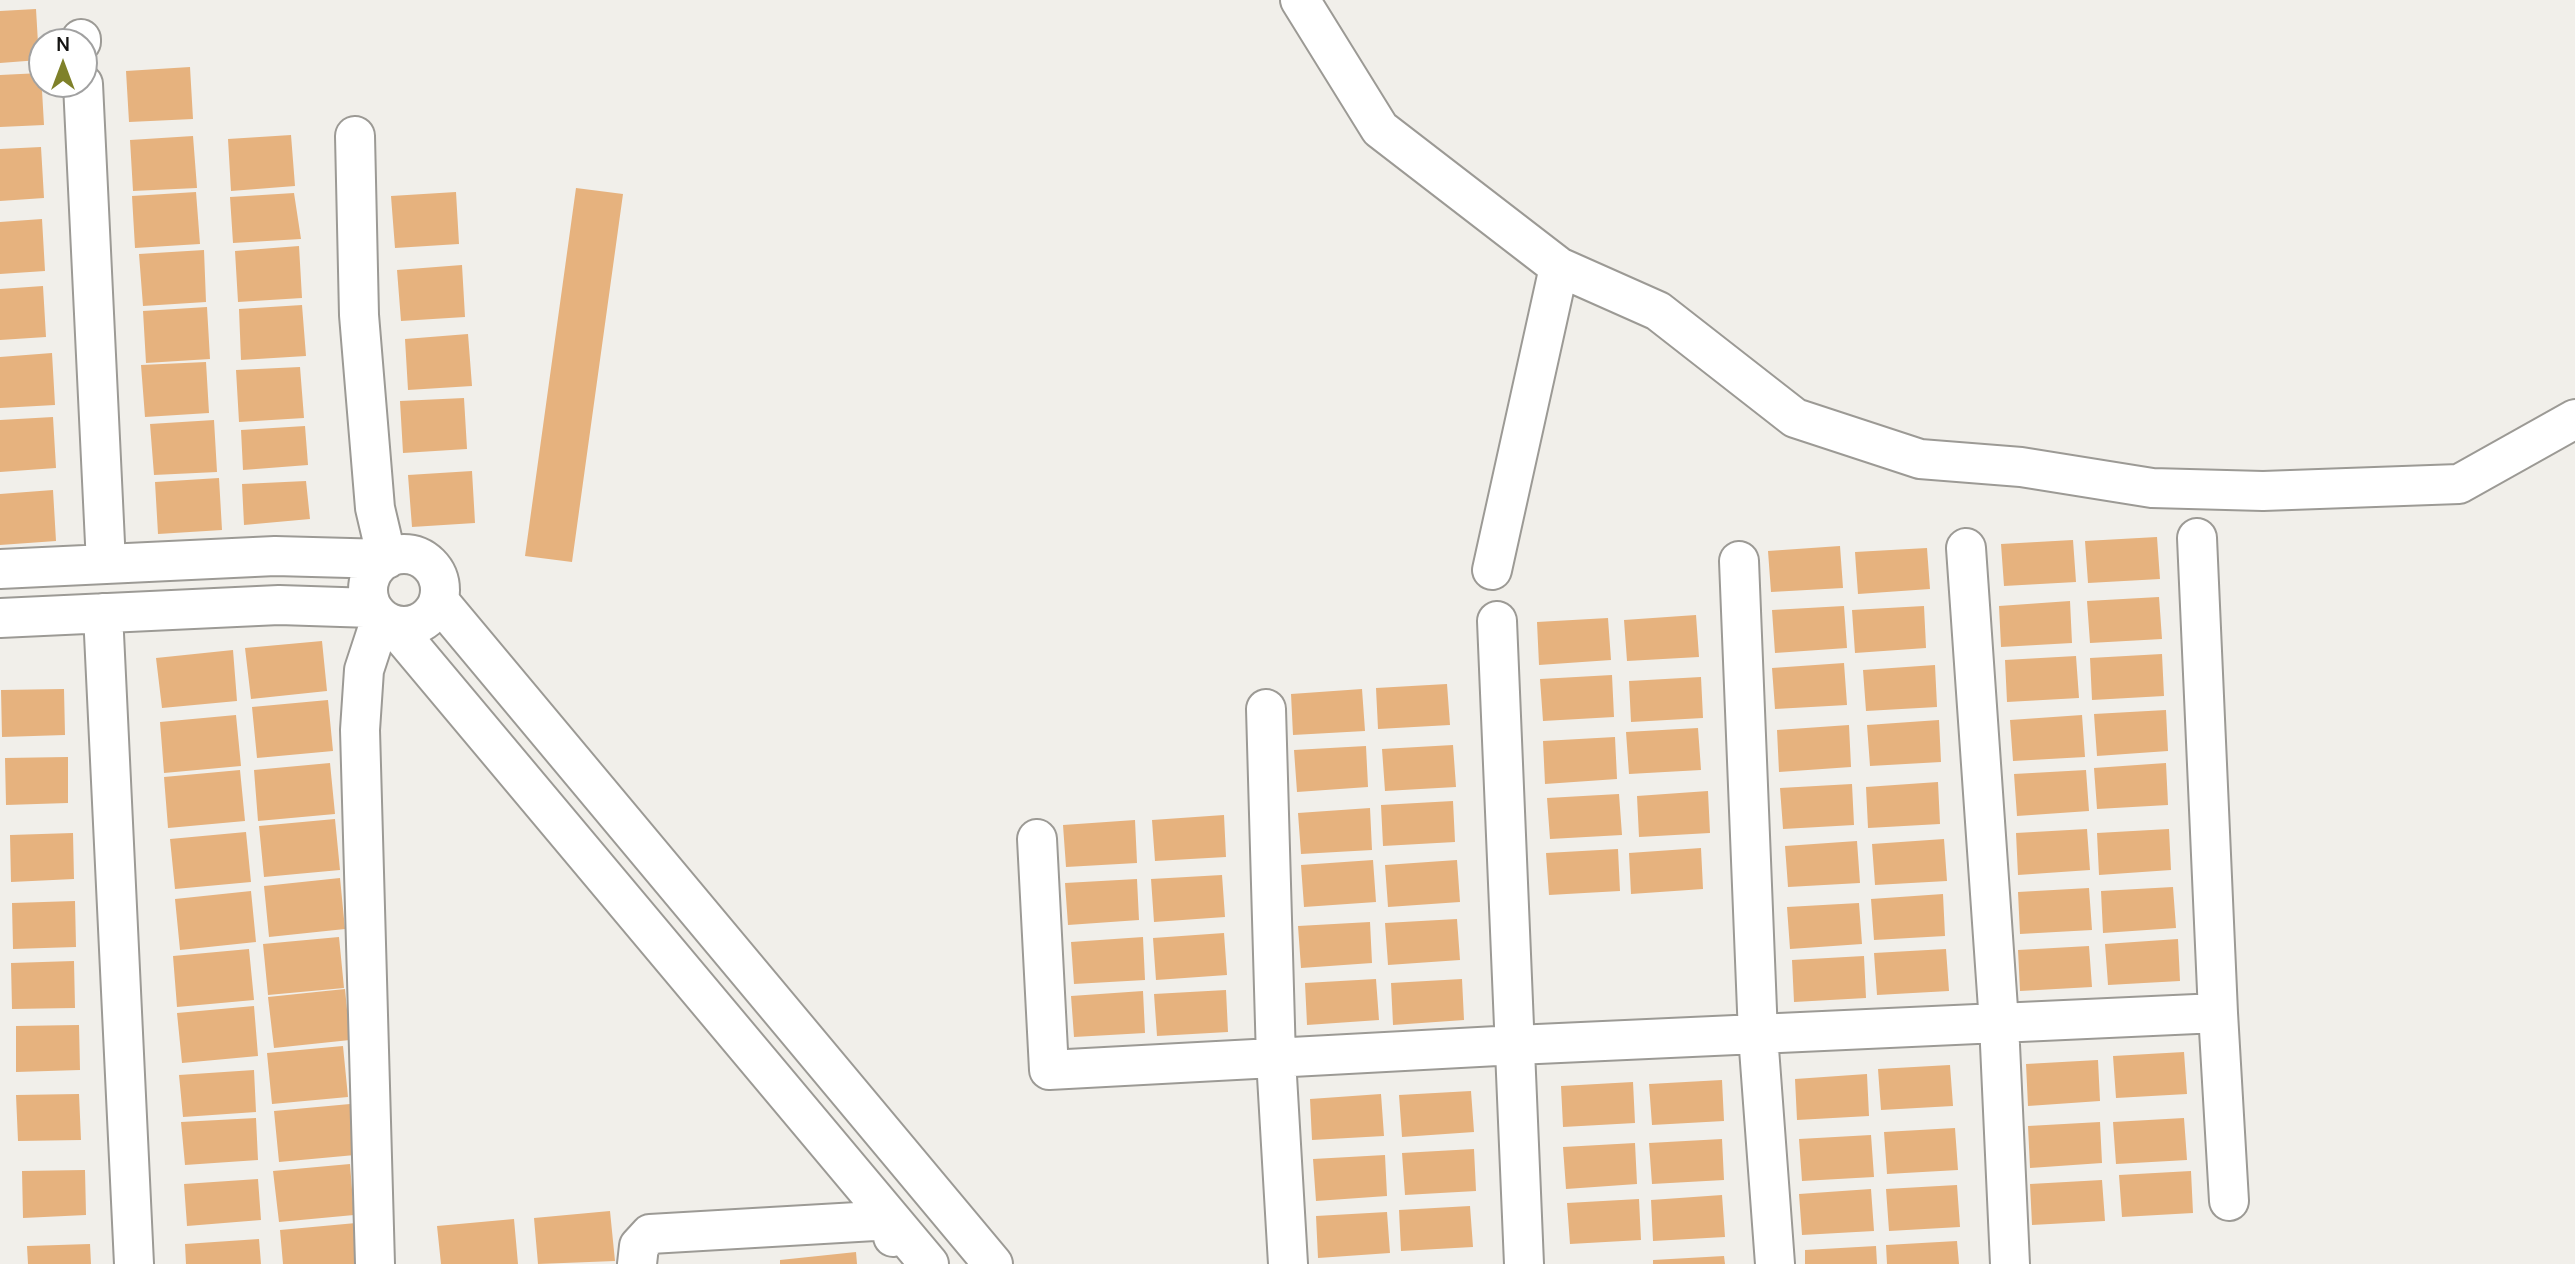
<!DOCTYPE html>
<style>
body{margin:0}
#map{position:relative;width:2575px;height:1264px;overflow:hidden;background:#f1efea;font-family:Manrope,sans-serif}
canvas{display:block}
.north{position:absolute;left:28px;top:28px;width:70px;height:70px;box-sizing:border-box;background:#fff;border:2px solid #a1a1a1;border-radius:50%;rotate:0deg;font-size:19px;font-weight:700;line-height:28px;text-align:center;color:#151413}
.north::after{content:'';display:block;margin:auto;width:24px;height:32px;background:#7f812a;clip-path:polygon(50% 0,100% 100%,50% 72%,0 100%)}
</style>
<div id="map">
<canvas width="2575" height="1264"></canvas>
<div class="north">N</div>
</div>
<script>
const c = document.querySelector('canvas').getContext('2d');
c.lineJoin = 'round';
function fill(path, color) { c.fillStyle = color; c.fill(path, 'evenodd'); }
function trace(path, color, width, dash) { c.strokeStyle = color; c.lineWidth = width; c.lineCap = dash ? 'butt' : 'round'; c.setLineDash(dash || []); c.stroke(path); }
const building = new Path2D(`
 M36 9 39 60 0 63V11Z
 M190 67 193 119 129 122 126 71Z
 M41 73 44 125 0 127V75Z
 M291 135 295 186 231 191 228 139Z
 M193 136 197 188 133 191 130 140Z
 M41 147 44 198 0 201V149Z
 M576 188 623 194 572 562 525 556Z
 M196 192 200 244 135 248 132 196Z
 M456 192 459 244 395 248 391 196Z
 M294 193 301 239 233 243 230 197Z
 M42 219 45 271 0 274V222Z
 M299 246 302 298 238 302 235 251Z
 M204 250 206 302 143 306 139 254Z
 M462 265 465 317 401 321 397 270Z
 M43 286 46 337 0 340V289Z
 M302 305 306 356 241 360 239 309Z
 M207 307 210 359 146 363 143 311Z
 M468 334 472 386 408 390 405 339Z
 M52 353 55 405 0 408V357Z
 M206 362 209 413 145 417 141 365Z
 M300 367 304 418 239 422 236 370Z
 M464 398 467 449 403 453 400 401Z
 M53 417 56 468 0 472V420Z
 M214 420 217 472 154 475 150 424Z
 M305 426 308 465 243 470 241 430Z
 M472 471 475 523 412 527 408 475Z
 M219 478 222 530 158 534 155 482Z
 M306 481 310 519 244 525 242 484Z
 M53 490 56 541 0 545V494Z
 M2157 537 2160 579 2088 583 2085 541Z
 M2073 540 2076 582 2004 586 2001 544Z
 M1840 546 1843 588 1771 592 1768 551Z
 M1927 548 1930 589 1858 594 1855 552Z
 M2159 597 2162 639 2090 643 2087 601Z
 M2070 601 2072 643 2001 647 1999 606Z
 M1844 606 1847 648 1775 653 1772 610Z
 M1924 606 1926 648 1855 653 1852 610Z
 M1696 615 1699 657 1627 661 1624 620Z
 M1608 618 1611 660 1539 665 1537 622Z
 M322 641 327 691 251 699 245 648Z
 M233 650 237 701 162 708 156 658Z
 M2162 654 2164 696 2092 700 2090 658Z
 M2076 656 2079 698 2007 702 2005 660Z
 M1844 663 1847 705 1775 709 1772 668Z
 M1935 665 1937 707 1866 711 1863 670Z
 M1612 675 1614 717 1543 721 1540 679Z
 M1701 677 1703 718 1631 722 1629 681Z
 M1447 684 1450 725 1378 729 1376 688Z
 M64 689 65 735 2 737 1 690Z
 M1362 689 1365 731 1293 735 1291 694Z
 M328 700 333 751 257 758 252 707Z
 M2166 710 2168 751 2097 756 2094 714Z
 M236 715 241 766 164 773 160 722Z
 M2082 715 2085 757 2013 761 2010 720Z
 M1939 720 1941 762 1870 766 1867 725Z
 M1849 725 1851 767 1779 772 1777 730Z
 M1698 728 1701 770 1629 774 1626 732Z
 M1615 737 1617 779 1545 784 1543 741Z
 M1453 745 1456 787 1385 791 1382 749Z
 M1366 746 1368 787 1297 792 1294 750Z
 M68 757V803L6 805 5 758Z
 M330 763 335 814 258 821 254 770Z
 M2166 763 2168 805 2097 809 2094 768Z
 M240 770 245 821 168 828 164 777Z
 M2086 770 2089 811 2017 816 2014 774Z
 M1938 782 1940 824 1868 828 1866 787Z
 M1852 784 1854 825 1783 829 1780 788Z
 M1708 791 1710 833 1639 837 1637 796Z
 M1619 794 1622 835 1550 839 1547 798Z
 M1453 801 1455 842 1383 846 1381 805Z
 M1370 808 1372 850 1301 854 1298 813Z
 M1224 815 1226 857 1155 861 1152 820Z
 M335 819 340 870 264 877 259 826Z
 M1135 820 1137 863 1066 867 1063 825Z
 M2087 829 2090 870 2018 875 2016 833Z
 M2169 829 2171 870 2099 875 2097 833Z
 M246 832 251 882 175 889 170 839Z
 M73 833 74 879 11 882 10 835Z
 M1944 839 1947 881 1875 885 1872 844Z
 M1857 841 1860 883 1788 887 1785 846Z
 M1701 848 1703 889 1631 894 1629 853Z
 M1618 849 1620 891 1549 895 1546 853Z
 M1373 860 1376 902 1304 907 1301 865Z
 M1457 860 1460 902 1388 907 1385 865Z
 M1222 875 1225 917 1154 922 1151 879Z
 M340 878 345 929 269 937 264 886Z
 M1137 879 1139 920 1068 925 1065 883Z
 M2173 887 2176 928 2103 933 2101 891Z
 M2089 888 2092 930 2020 934 2018 892Z
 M251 891 256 942 180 950 175 899Z
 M1943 894 1945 936 1874 940 1871 899Z
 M75 901 76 947 13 949 12 903Z
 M1859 903 1862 944 1790 949 1787 907Z
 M1457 919 1460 960 1388 965 1385 923Z
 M1370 922 1372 963 1301 968 1298 926Z
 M1224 933 1227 975 1156 980 1153 938Z
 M339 937 344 988 268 995 263 944Z
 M1143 937 1145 980 1074 984 1071 942Z
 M2178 939 2180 981 2108 985 2105 944Z
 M2089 946 2092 987 2020 991 2018 950Z
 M249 949 254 1000 177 1007 173 956Z
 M1946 949 1949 991 1877 995 1874 953Z
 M1864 956 1866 998 1794 1002 1792 960Z
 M74 961 75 1008 12 1009 11 963Z
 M1376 979 1379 1020 1307 1025 1305 983Z
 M1462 979 1464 1020 1393 1025 1391 983Z
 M345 989 350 1040 274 1048 268 997Z
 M1226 990 1228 1032 1157 1036 1154 994Z
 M1143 991 1145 1033 1074 1037 1071 996Z
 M254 1006 258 1056 182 1063 177 1013Z
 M79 1025 80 1070 16 1072V1026Z
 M343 1046 348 1097 272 1104 267 1053Z
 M2184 1052 2187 1094 2116 1098 2113 1056Z
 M2098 1060 2100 1101 2028 1106 2026 1064Z
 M1950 1065 1953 1106 1881 1110 1878 1069Z
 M254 1070 256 1112 183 1117 179 1075Z
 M1867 1074 1869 1116 1797 1120 1795 1079Z
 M1722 1080 1724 1121 1652 1125 1649 1084Z
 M1633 1082 1635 1123 1563 1127 1561 1086Z
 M1471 1091 1474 1132 1402 1137 1399 1095Z
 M79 1094 81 1140 18 1141 16 1095Z
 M1381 1094 1384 1136 1312 1140 1310 1099Z
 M350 1104 355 1155 279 1162 274 1111Z
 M256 1118 258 1160 185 1165 181 1122Z
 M2184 1118 2187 1160 2116 1164 2113 1122Z
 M2100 1122 2102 1163 2030 1168 2028 1126Z
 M1955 1128 1958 1170 1887 1174 1884 1132Z
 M1871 1135 1874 1177 1802 1181 1799 1139Z
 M1722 1139 1724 1180 1652 1184 1649 1143Z
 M1635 1143 1637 1184 1566 1189 1563 1147Z
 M1474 1149 1476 1191 1405 1195 1402 1153Z
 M1385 1155 1387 1196 1316 1201 1313 1159Z
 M350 1164 354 1215 279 1222 273 1171Z
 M85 1170 86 1215 23 1218 22 1171Z
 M2191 1171 2193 1213 2122 1217 2119 1175Z
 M258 1179 261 1220 187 1226 184 1184Z
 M2102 1180 2105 1221 2032 1225 2030 1184Z
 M1957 1185 1960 1227 1889 1231 1886 1189Z
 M1871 1189 1874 1231 1802 1235 1799 1194Z
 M1722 1195 1725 1237 1653 1241 1651 1200Z
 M1639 1199 1641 1240 1570 1244 1567 1203Z
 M1470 1206 1473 1247 1401 1251 1399 1210Z
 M610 1211 615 1261 538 1264 534 1218Z
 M1387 1212 1390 1253 1318 1258 1316 1216Z
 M514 1219 518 1264H441L437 1226Z
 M356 1223 360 1264H283L280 1230Z
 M259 1239 261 1264H186L185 1244Z
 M1957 1241 1959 1264H1887L1886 1245Z
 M90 1244 91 1264H28L27 1246Z
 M1876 1246 1877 1264H1805V1250Z
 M856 1252 857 1264H780V1260Z
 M1724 1256 1725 1264H1653V1260Z`);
const minor = new Path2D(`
 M1300 0 1380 129 1559 267 1492 570
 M81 39V42
 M83 84 106 564
 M1559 267 1658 311 1795 418 1920 459 2021 467 2152 488 2263 491 2459 484 2575 419
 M1966 548 1999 1023 2010 1264
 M368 590a36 36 0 1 1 72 0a36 36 0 1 1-72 0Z
 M1739 561 1758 1035 1775 1264
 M0 569 275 556 387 559 375 508 359 315 355 136
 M439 601 993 1264
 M103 613 134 1264
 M0 618 279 605 372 608
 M1497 621 1524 1264
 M393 625 929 1264
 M1266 709 1276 1059 1288 1264
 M1037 839 1049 1070 1516 1045 2218 1013 2197 538
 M2218 1013 2229 1201
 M375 1264 360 730 364 670 381 618
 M637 1264 639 1246 650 1234 892 1220 893 1237`);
fill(building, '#e6b27e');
trace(minor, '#9c9a95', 42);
trace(minor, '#fff', 38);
</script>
